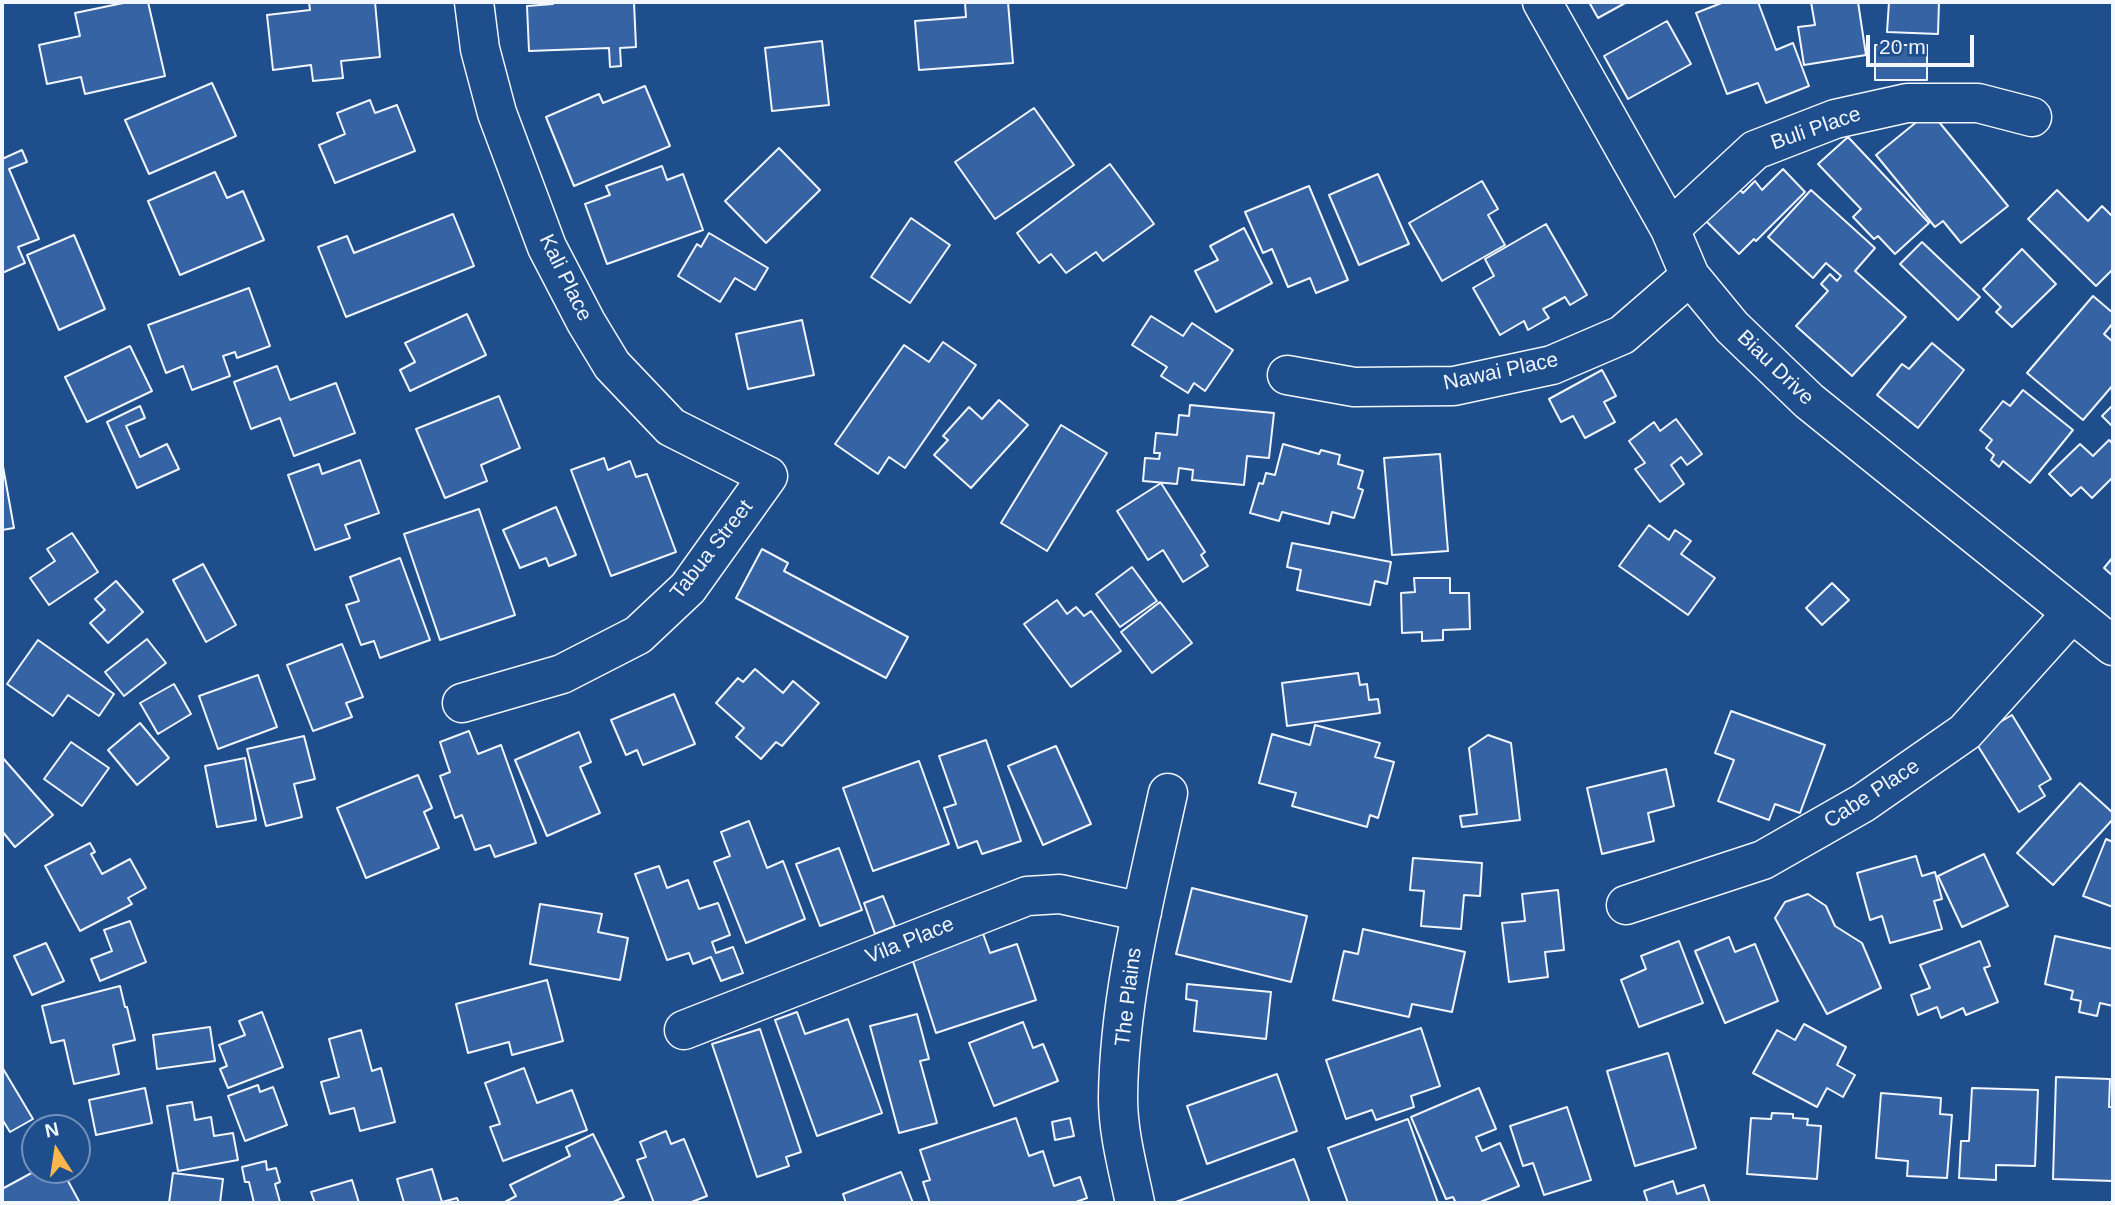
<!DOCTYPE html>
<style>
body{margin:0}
#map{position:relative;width:2115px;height:1205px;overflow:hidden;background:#1f4e8c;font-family:Arial,sans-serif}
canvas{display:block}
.frame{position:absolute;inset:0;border:4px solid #f2f6ff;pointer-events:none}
.north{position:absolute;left:21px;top:1114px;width:70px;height:70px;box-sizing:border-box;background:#1f4e8c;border:2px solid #7391ba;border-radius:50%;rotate:348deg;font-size:19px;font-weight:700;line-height:28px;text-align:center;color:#f2f6ff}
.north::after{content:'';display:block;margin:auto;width:24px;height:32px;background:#ffb74d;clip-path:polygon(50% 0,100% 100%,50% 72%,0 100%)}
.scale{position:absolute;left:1866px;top:35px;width:108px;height:32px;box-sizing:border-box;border:4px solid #f2f6ff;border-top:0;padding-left:9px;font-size:21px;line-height:24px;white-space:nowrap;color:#f2f6ff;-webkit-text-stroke:5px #1f4e8c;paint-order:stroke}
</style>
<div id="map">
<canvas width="2115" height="1205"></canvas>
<div class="frame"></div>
<div class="north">N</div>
<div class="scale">20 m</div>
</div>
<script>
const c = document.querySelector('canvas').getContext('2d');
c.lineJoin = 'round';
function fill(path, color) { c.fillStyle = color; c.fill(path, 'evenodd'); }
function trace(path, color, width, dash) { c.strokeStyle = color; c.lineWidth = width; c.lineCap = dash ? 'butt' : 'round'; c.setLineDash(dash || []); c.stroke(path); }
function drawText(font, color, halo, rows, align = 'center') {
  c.font = font + ' Arial,sans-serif'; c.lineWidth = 5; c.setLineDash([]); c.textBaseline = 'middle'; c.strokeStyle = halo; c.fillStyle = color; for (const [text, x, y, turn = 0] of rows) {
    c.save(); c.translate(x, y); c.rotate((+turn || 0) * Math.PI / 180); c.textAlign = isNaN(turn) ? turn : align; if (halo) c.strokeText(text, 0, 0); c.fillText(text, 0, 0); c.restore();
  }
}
const building = new Path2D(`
 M128 2H148L165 76 85 94 81 77 47 84 39 45 80 36 75 13Z
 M309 2H375L380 57 341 61 343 78 313 81 311 65 273 70 267 15 310 10Z
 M553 2H634L636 47 620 48 621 66 610 67 609 48 529 51 527 6 553 4Z
 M1008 2 1013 63 919 70 915 21 966 17 965 3Z
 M1589 2H1627L1598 18Z
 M1724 2H1758L1776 50 1793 43 1809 86 1766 103 1758 83 1727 94 1696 13Z
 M1811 2H1858L1866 55 1804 65 1798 27 1815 25Z
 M1889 2H1939L1938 34 1887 32Z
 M1667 21 1691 64 1628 99 1604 56Z
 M822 41 829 105 772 111 765 48Z
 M1875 45H1927V80H1875Z
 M212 83 236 136 149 174 125 120Z
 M645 86 670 146 574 186 546 117 599 94 603 103Z
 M370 100 375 113 397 105 415 151 335 183 319 145 345 134 337 113Z
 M1034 108 1074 165 995 219 955 162Z
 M1930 111 2008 206 1961 243 1943 221 1935 227 1876 155Z
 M1848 137 1929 223 1895 254 1878 236 1874 239 1853 217 1861 209 1818 164Z
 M779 148 820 190 766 243 725 201Z
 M22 150 27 162 9 169 39 239 18 247 25 263 2 273V159Z
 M1110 164 1154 224 1103 261 1096 252 1066 273 1051 254 1039 263 1017 233Z
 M662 166 667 180 683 174 703 230 607 264 585 204 610 195 606 186Z
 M1783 169 1805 192 1756 241 1754 239 1739 254 1700 215 1733 183 1743 193 1755 181 1762 190Z
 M215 172 227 198 243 191 264 240 180 275 148 201Z
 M1378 174 1409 244 1359 265 1329 195Z
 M1482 181 1498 209 1488 215 1505 245 1442 281 1409 223Z
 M1309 186 1348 280 1316 293 1310 278 1288 287 1272 249 1263 253 1245 212Z
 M1811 190 1875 248 1855 271 1906 317 1852 376 1796 326 1828 291 1821 284 1830 274 1837 281 1841 276 1826 263 1813 278 1768 237Z
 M2057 190 2088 221 2102 206 2113 217V269L2096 286 2028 219Z
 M453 214 474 266 346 317 318 247 347 236 354 253Z
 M911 218 950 245 910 303 871 277Z
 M1546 224 1587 295 1570 305 1565 297 1543 309 1549 318 1528 330 1524 321 1500 335 1473 288 1494 276 1485 259Z
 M1244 228 1272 283 1216 312 1195 271 1218 260 1210 246Z
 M709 233 768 268 755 290 735 278 720 302 678 276 697 244 701 247Z
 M74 235 105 309 59 330 27 255Z
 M1922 242 1980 297 1958 320 1900 264Z
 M2022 249 2056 284 2012 327 1996 312 2001 307 1983 289Z
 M249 288 270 346 237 358 235 352 223 356 230 376 192 390 183 366 166 373 148 325Z
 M2093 296 2113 313V323L2104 334 2113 342V385L2083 420 2027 373Z
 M467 314 486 355 410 391 400 370 415 362 405 343Z
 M1151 316 1183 336 1192 323 1233 350 1205 391 1194 383 1188 393 1161 376 1167 367 1132 345Z
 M802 320 814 375 748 389 736 334Z
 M943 342 976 365 905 468 889 457 878 474 835 444 904 345 929 362Z
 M1932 343 1964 370 1918 428 1877 395 1902 364 1909 369Z
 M130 346 152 391 87 422 65 377Z
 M277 366 290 400 336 383 355 433 294 456 280 418 251 429 234 382Z
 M1602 370 1616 396 1604 402 1615 422 1585 438 1573 416 1561 422 1549 399Z
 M2023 390 2073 430 2030 483 2003 461 1999 467 1991 460 1994 455 1986 448 1992 440 1980 430 2003 401 2010 406Z
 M499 396 520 448 481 465 487 481 445 498 416 429Z
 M999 400 1028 425 971 488 934 455 948 440 943 436 969 407 982 419Z
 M1190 405 1274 413 1269 458 1247 456 1244 485 1192 480 1193 470 1179 468 1177 484 1143 481 1145 458 1159 459 1160 453H1154L1156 433 1177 435 1179 415 1189 416Z
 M2113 405V427L2102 416Z
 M140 406 145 418 126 426 140 457 167 444 179 469 137 488 107 422Z
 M1676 419 1702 454 1687 465 1681 457 1671 465 1684 484 1660 502 1635 469 1645 463 1629 441 1654 422 1660 431Z
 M1061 425 1107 453 1047 551 1001 523Z
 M2109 440 2113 444V477L2092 498 2081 487 2071 496 2049 474 2080 444 2093 456Z
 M1283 444 1319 454 1321 450 1340 455 1338 464 1363 471 1358 488 1363 490 1354 518 1332 512 1329 524 1282 512 1279 521 1250 513 1259 483 1263 484 1266 473 1275 475Z
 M1440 454 1448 551 1392 555 1384 458Z
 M604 458 608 470 630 461 636 477 647 474 676 552 611 576 571 470Z
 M360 460 379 513 345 525 350 538 315 550 288 475 319 464 322 474Z
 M2 461 14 528 2 530Z
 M1161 483 1205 552 1201 555 1208 566 1183 582 1163 550 1148 560 1117 511Z
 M556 507 576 555 549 566 546 558 520 568 503 530Z
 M479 509 515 615 440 640 404 534Z
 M1649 525 1669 540 1675 530 1691 541 1681 554 1715 578 1688 615 1619 566Z
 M72 533 98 572 49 605 30 578 55 561 47 549Z
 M1292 543 1391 562 1387 584 1375 581 1370 605 1297 590 1301 570 1287 567Z
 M762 549 788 563 784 571 908 637 886 678 736 598Z
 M2113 557V576L2104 568Z
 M400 558 430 640 380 658 374 641 361 645 346 605 359 601 350 577Z
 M203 564 236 625 206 642 173 580Z
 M1132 567 1157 601 1120 627 1096 594Z
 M1414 578H1450V593H1469L1470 629 1443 630V640L1422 641V632L1402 633 1401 593 1415 592Z
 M116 581 143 612 108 643 90 623 105 610 95 599Z
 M1832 583 1849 600 1822 625 1806 608Z
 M1057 600 1067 614 1076 607 1084 616 1091 611 1121 651 1071 687 1024 624Z
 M1160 602 1192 643 1152 673 1121 632Z
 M147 639 166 663 124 696 105 672Z
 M38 640 114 694 99 716 68 695 53 716 7 684Z
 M342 644 363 697 346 703 352 717 313 731 287 665Z
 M755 669 783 693 793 681 819 703 782 746 776 742 761 759 736 737 744 728 716 703 738 678 743 682Z
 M1358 673 1360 685 1367 684 1369 700 1378 699 1380 713 1287 726 1282 683Z
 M258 675 277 727 218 749 199 696Z
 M174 684 191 714 158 734 140 703Z
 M674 694 695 744 643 765 637 750 626 755 611 720Z
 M1731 711 1825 745 1800 813 1775 804 1769 820 1718 801 1734 760 1715 753Z
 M2012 715 2051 779 2039 786 2045 796 2019 812 1973 738Z
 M140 723 169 758 137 785 108 750Z
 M1315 725 1380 743 1375 757 1394 762 1378 818 1370 815 1367 827 1292 806 1296 793 1259 783 1272 734 1310 745Z
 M469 731 478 754 501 745 536 843 495 857 490 845 475 850 462 815 455 818 440 776 450 772 440 742Z
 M579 732 591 762 580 767 600 813 547 836 515 760Z
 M1488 735 1511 743 1520 820 1462 827 1460 816 1477 814 1469 748Z
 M304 736 315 779 294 784 302 817 266 826 247 749Z
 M986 740 1021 841 982 854 977 841 958 848 944 808 956 804 939 756Z
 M71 742 109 768 82 806 44 779Z
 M1056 746 1091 824 1043 845 1008 766Z
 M2 757 53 815 15 847 2 831Z
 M245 758 256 820 217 827 205 766Z
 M919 761 949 844 873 871 843 788Z
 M1666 769 1674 806 1648 813 1654 841 1602 854 1587 788Z
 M418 775 432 808 424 812 439 848 366 878 337 808Z
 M2080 783 2113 813V819L2053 885 2017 853Z
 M749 821 767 868 783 861 805 919 746 943 714 862 730 856 721 832Z
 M2106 839 2113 842V907L2083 896Z
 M90 843 95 852 91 854 102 874 130 859 146 888 128 898 132 904 80 931 45 866Z
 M839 848 862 910 820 926 796 864Z
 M1984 854 2008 906 1962 927 1938 876Z
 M1916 856 1922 876 1935 872 1942 899 1934 901 1942 929 1890 943 1882 916 1870 920 1857 873Z
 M1413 858 1482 863 1480 896 1464 895 1461 929 1421 926 1424 891 1410 890Z
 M659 866 667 888 688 880 699 909 718 903 730 935 712 942 716 953 733 947 743 973 721 981 711 957 693 964 689 953 667 960 635 874Z
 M1192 888 1307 916 1291 982 1176 954Z
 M1558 890 1564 950 1545 952 1548 977 1509 982 1502 923 1525 921 1522 894Z
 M1808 894 1826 906 1835 926 1862 943 1881 988 1827 1014 1775 918 1785 902Z
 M883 896 895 926 875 934 864 903Z
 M540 904 602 914 598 932 628 938 620 980 530 964Z
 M130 921 146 962 100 981 91 959 112 951 104 930Z
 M981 928 990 953 1017 944 1036 1000 936 1033 910 952Z
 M1363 929 1465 952 1452 1012 1412 1004 1409 1017 1333 1000 1344 951 1358 954Z
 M2055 936 2113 949V1006L2100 1003 2097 1016 2079 1012 2081 1001 2071 999 2073 991 2045 984Z
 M1729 937 1735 952 1755 944 1778 1001 1725 1023 1695 951Z
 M1679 941 1703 1003 1639 1027 1621 980 1646 969 1641 956Z
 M1980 941 1990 966 1984 968 1998 1002 1966 1015 1963 1008 1941 1018 1937 1007 1918 1015 1911 995 1930 988 1920 965Z
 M46 943 64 981 32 995 14 956Z
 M547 980 563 1041 512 1055 509 1042 468 1053 456 1004Z
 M1187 984 1271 992 1266 1039 1194 1031 1197 1001 1186 999Z
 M120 986 125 1007H127L135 1040 113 1045 119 1074 74 1084 64 1040 51 1043 42 1006Z
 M262 1012 283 1067 228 1088 220 1069 227 1066 219 1045 245 1035 239 1021Z
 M797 1012 805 1034 848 1019 882 1113 817 1136 775 1020Z
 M917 1014 929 1059 920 1061 937 1123 899 1133 870 1026Z
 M1023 1022 1033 1048 1043 1044 1058 1081 994 1106 969 1043Z
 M1804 1024 1846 1047 1837 1065 1855 1075 1843 1097 1827 1088 1817 1107 1753 1073 1777 1030 1795 1040Z
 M210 1027 215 1061 157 1069 153 1035Z
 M1421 1028 1440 1086 1411 1096 1414 1107 1376 1120 1372 1110 1346 1119 1326 1060Z
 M760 1029 801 1152 786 1157 789 1166 757 1177 712 1044Z
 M361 1030 372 1071 381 1068 395 1122 360 1131 354 1108 330 1114 321 1082 339 1077 329 1039Z
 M1668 1053 1696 1148 1635 1166 1607 1071Z
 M2 1067 33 1119 10 1132 2 1119Z
 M524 1068 537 1103 572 1090 587 1130 503 1161 490 1127 500 1124 485 1083Z
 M1277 1074 1297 1131 1207 1164 1187 1106Z
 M2056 1077 2110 1079 2109 1107H2113V1181L2053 1179Z
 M258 1085 260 1092 273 1087 287 1125 245 1141 228 1096Z
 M145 1088 152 1123 96 1135 89 1100Z
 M1479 1088 1496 1129 1476 1137 1482 1151 1500 1143 1519 1186 1478 1203H1456L1453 1197 1446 1199 1411 1117Z
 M1972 1088 2038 1090 2035 1166 1996 1165V1180L1959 1178 1961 1141H1969Z
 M1881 1093 1941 1098 1940 1114 1952 1115 1947 1178 1907 1176 1908 1161 1876 1158Z
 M192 1102 195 1120 211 1117 214 1136 233 1133 238 1160 178 1171 167 1106Z
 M1567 1107 1591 1180 1544 1195 1533 1163 1523 1166 1510 1126Z
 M1772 1113 1793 1114V1118L1808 1119 1807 1125 1821 1126 1817 1179 1747 1174 1751 1118 1771 1119Z
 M1016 1118 1029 1156 1043 1151 1054 1186 1080 1177 1087 1198 1073 1203H930L923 1182 930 1180 920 1150Z
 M1070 1118 1074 1136 1055 1140 1052 1122Z
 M1408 1119 1438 1203H1348L1328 1148Z
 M666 1131 671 1144 684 1139 707 1196 689 1203H654L637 1160 646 1157 640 1142Z
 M593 1134 624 1197 611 1203H506L505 1202 516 1196 510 1185 570 1156 566 1147Z
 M1294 1159 1310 1203H1173Z
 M266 1161 267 1170 276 1168 280 1182 275 1184 280 1202 254 1203 249 1182H245L242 1167Z
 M432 1169 442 1202 457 1198 459 1203H404L397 1179Z
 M37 1170H62L80 1203H2V1189Z
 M901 1172 913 1203H846L843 1194Z
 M173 1173 223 1179 220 1203H169Z
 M352 1180 359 1203H315L311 1192Z
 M1673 1181 1677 1194 1704 1185 1710 1203H1648L1644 1191Z`);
const minor = new Path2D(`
 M1542 2 1670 229 1690 276 1732 327 1809 401 2113 646
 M1670 229 1755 150 1835 119 1907 103H1978L2032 117
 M1287 375 1354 387 1454 386 1552 365 1622 335 1690 276
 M462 703 562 674 638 635 688 588 768 476 671 427 612 365 586 322 547 247 497 113 480 49 474 2
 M1626 905 1763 860 1863 803 1965 732 2072 613
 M684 1030 1027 896 1060 894 1142 912
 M1135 1203C1128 1169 1118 1133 1118 1098 1119 995 1146 893 1168 793`);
const streetNames = [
 ["Buli Place",1816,129,-19],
 ["Kali Place",565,278,64],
 ["Biau Drive",1775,368,44],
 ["Nawai Place",1501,372,-12],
 ["Tabua Street",712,550,-52],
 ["Cabe Place",1872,794,-33],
 ["Vila Place",910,941,-22],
 ["The Plains",1129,997,-83]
];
fill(building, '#3563a3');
trace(building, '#f2f6ff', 2);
trace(minor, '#f2f6ff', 41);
trace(minor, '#1f4e8c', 38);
drawText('21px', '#f2f6ff', '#1f4e8c', streetNames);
</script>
